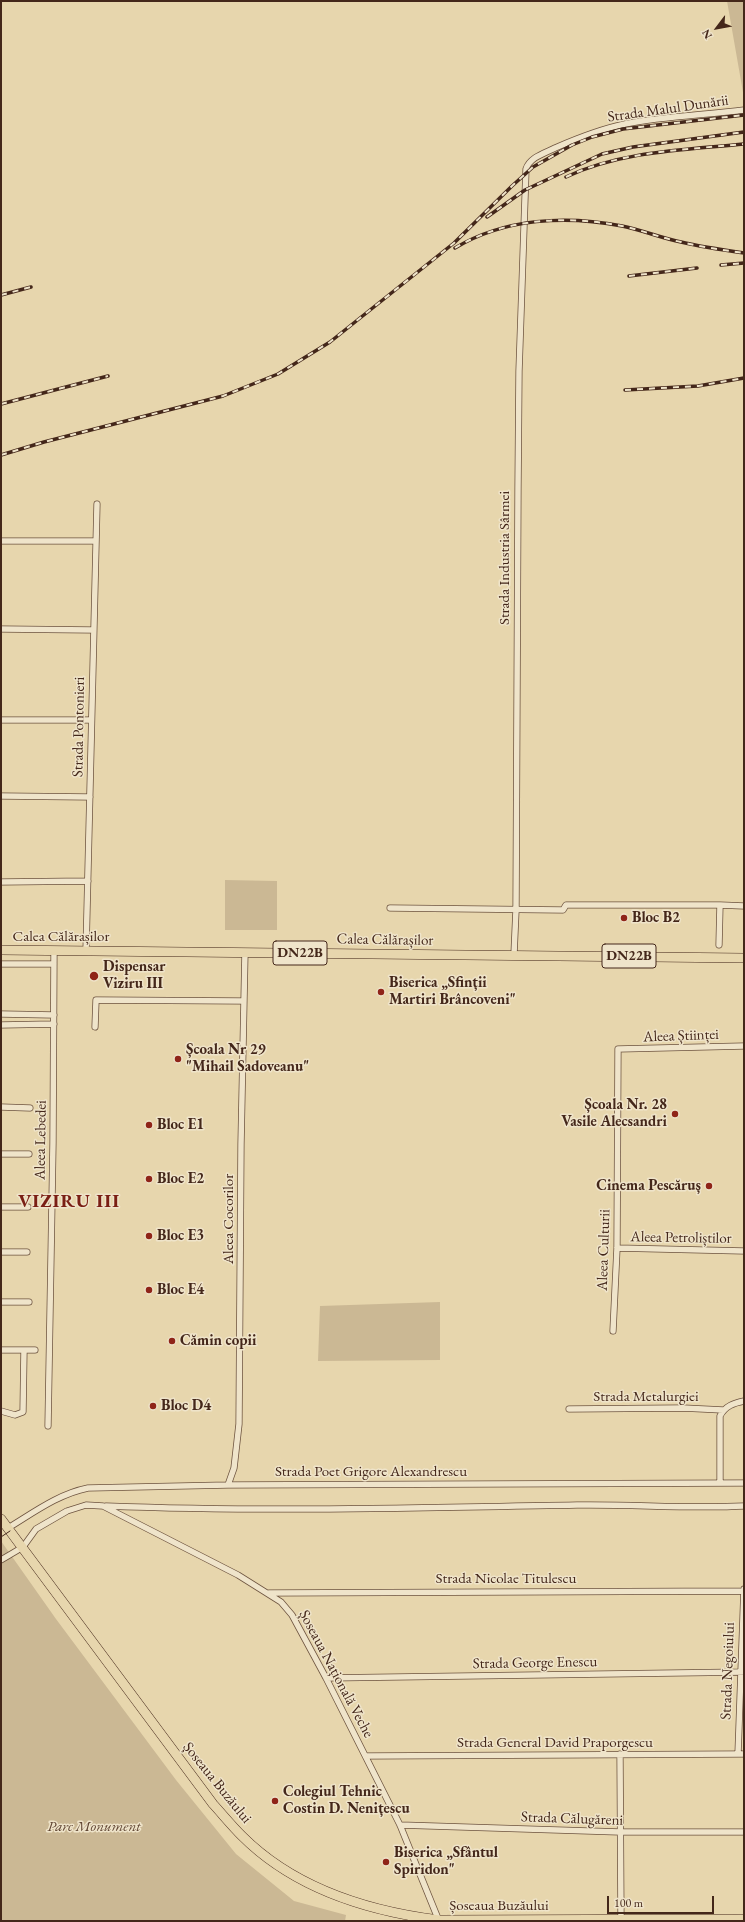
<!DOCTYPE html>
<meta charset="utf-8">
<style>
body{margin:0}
#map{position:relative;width:745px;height:1922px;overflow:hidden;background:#e7d6ad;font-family:"EB Garamond",serif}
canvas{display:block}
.frame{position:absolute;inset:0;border:2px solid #44271a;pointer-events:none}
.north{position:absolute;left:697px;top:8px;width:40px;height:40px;-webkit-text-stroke:3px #efe4ca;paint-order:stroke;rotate:238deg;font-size:11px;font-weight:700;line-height:16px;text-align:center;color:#44271a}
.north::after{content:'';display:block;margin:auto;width:14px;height:18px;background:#44271a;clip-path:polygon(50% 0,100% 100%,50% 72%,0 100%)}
.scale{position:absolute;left:607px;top:1896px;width:107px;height:18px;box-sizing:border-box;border:2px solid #44271a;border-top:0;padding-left:5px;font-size:12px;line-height:14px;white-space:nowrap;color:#44271a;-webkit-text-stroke:3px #efe4ca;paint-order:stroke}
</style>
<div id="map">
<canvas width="745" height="1922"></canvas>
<div class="frame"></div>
<div class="north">N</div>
<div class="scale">100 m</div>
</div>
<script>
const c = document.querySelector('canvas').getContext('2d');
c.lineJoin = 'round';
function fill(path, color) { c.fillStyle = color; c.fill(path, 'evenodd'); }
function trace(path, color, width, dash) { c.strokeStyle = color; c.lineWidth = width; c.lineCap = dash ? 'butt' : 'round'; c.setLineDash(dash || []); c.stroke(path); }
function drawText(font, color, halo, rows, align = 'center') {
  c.font = font + ' "EB Garamond",serif'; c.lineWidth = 3; c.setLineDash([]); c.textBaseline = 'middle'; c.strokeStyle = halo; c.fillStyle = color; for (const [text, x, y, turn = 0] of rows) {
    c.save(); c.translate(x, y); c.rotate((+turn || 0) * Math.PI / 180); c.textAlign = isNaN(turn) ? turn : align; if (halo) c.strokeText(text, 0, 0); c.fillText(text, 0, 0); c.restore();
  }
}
const green = new Path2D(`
 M727 1H744V98Z
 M225 880 277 881V930H225Z
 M440 1302V1360L318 1361 320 1306Z
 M1 1541 56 1619 176 1780 236 1854 294 1901 346 1915 345 1921H1Z`);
const minor = new Path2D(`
 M1 541H95
 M1 629 93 630
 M1 720H91
 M1 796 90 797
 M1 882 88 881
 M720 905 744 906
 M390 908 563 910 566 905H720L719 945
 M86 951 97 504
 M514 954 516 910 518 488 519 371 526 169C530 157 545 153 555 148 578 138 601 129 625 124 663 116 705 115 744 110
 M1 964H54
 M1 1014 54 1015
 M1 1025 54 1024
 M95 1027 96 1000 243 1001
 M1 1107 30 1108
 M1 1154H29
 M1 1207H28
 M617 1248 744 1251
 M1 1252H27
 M1 1302H29
 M613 1331 617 1248 618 1049 744 1046
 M1 1350H35
 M569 1409 683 1408 723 1410
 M1 1411 15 1415 23 1412 24 1350
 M48 1426 53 1143 54 951
 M720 1483V1416C725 1406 734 1403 744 1401
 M228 1485 234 1468 239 1424 241 1144 245 952
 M106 1506C263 1512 420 1508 577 1505 633 1504 689 1509 744 1506
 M8 1528C33 1513 58 1494 88 1488L228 1485 744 1483
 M1 1560 23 1547 36 1529 67 1511 86 1505 103 1506 238 1575 281 1602 292 1615 326 1678 400 1825 439 1921
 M269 1593 744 1591
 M326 1678 744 1672
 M620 1754 621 1920
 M738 1754 744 1589
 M366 1756 744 1754
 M400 1825 620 1832H744`);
const primary = new Path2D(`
 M1 950 744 958
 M1 1519 213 1804C223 1815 232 1826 242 1836 294 1888 367 1911 439 1920L744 1919`);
const tram = new Path2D(`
 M1 1537 10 1531`);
const rail = new Path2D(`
 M566 177C621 151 684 150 744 144
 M487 217 525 190 602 154 633 147 744 132
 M455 248C505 218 566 215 622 226 642 230 661 238 681 242 702 247 723 250 744 253
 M721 265 744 263
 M629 276 697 268
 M1 295 31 287
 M625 390 698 386 744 378
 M1 404 108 376
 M1 455 44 442 223 396 278 374 330 342 454 243 512 186 533 167 572 145 592 137 623 129 744 115`);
const markers = [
 [624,918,4,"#8f2418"],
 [94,976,5,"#8f2418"],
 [381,992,4,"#8f2418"],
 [178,1059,4,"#8f2418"],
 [675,1114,4,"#8f2418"],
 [149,1125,4,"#8f2418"],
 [149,1179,4,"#8f2418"],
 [709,1186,4,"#8f2418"],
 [149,1236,4,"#8f2418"],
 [149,1290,4,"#8f2418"],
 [172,1341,4,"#8f2418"],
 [153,1406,4,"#8f2418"],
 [275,1801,4,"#8f2418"],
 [386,1862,4,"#8f2418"]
];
const shields = [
 [300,953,54],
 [629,956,54]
];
const shieldNames = [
 ["DN22B",300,953],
 ["DN22B",629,956]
];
const streetNames = [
 ["Strada Malul Dunării",668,109,-8],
 ["Strada Industria Sârmei",505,558,-90],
 ["Strada Pontonieri",79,727,-89],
 ["Calea Călărașilor",61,937],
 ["Calea Călărașilor",385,940,1],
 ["Aleea Științei",681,1036,-2],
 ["Aleea Lebedei",41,1140,-89],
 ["Aleea Cocorilor",229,1219,-90],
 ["Aleea Petroliștilor",681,1238,1],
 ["Aleea Culturii",604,1250,-88],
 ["Strada Metalurgiei",646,1397],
 ["Strada Poet Grigore Alexandrescu",371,1472],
 ["Strada Nicolae Titulescu",506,1579],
 ["Strada George Enescu",535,1663,-1],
 ["Strada Negoiului",728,1671,-88],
 ["Șoseaua Națională Veche",336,1674,62],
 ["Strada General David Praporgescu",555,1743],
 ["Șoseaua Buzăului",217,1783,51],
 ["Strada Călugăreni",572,1819,2],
 ["Șoseaua Buzăului",499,1906]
];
const poiNames = [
 ["Bloc B2",632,918],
 ["Dispensar",103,967],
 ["Viziru III",103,984],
 ["Biserica „Sfinții",389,983],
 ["Martiri Brâncoveni\"",389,1000],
 ["Școala Nr 29",186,1050],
 ["\"Mihail Sadoveanu\"",186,1067],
 ["Școala Nr. 28",667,1105,"right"],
 ["Vasile Alecsandri",667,1122,"right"],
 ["Bloc E1",157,1125],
 ["Bloc E2",157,1179],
 ["Cinema Pescăruș",701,1186,"right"],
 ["Bloc E3",157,1236],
 ["Bloc E4",157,1290],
 ["Cămin copii",180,1341],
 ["Bloc D4",161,1406],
 ["Colegiul Tehnic",283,1792],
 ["Costin D. Nenițescu",283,1809],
 ["Biserica „Sfântul",394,1853],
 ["Spiridon\"",394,1870]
];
const parkNames = [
 ["Parc Monument",94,1827]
];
const districtNames = [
 ["VIZIRU III",69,1202]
];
fill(green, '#cbb894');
trace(minor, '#6d533f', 7);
trace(primary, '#44271a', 10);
trace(minor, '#efe4ca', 5.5);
trace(primary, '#e7d6ad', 9);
trace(tram, '#44271a', 1);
trace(rail, '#44271a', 3.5);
trace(rail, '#efe4ca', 2, [6]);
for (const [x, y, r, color] of markers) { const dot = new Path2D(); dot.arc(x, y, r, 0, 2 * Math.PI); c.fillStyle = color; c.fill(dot); trace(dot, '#efe4ca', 1.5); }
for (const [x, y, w] of shields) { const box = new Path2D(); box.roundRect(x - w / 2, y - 12, w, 24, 3); c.fillStyle = '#efe4ca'; c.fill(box); trace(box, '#44271a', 1); }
drawText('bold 14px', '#44271a', null, shieldNames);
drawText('15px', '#44271a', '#efe4ca', streetNames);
drawText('bold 15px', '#44271a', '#efe4ca', poiNames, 'left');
drawText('italic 15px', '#5f4432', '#efe4ca', parkNames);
c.letterSpacing = '1px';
drawText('bold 19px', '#7a1f14', '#efe4ca', districtNames);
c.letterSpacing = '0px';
</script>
